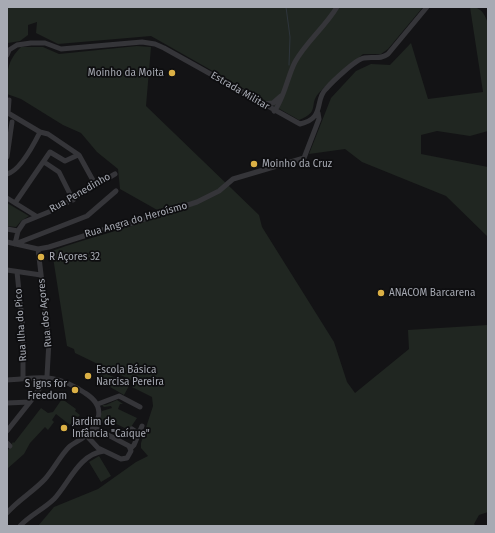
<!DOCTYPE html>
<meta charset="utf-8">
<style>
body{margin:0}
#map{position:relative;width:495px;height:533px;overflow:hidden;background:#131315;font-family:"Fira Sans",sans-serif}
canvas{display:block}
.frame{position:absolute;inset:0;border:8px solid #a7aab3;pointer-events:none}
</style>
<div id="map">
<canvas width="495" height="533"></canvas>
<div class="frame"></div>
</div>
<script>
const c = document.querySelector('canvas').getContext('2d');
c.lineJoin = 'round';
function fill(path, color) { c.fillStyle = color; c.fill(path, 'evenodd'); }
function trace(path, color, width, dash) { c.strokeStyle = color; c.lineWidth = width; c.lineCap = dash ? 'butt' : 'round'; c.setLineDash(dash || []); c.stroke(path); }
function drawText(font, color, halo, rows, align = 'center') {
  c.font = font + ' "Fira Sans",sans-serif'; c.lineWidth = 3.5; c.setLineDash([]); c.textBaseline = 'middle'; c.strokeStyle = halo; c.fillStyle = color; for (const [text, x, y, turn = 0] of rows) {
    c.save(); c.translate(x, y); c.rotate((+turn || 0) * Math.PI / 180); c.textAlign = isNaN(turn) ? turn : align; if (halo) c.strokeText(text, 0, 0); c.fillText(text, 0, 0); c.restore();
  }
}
const green = new Path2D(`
 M7 7H423L388 49 381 54H363C350 66 330 80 318 94 309 105 320 112 299 120L151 36 58 44 36 33 37 22 28 25V35L20 41 8 43 7 46Z
 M470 7C481 7 484 13 488 23V131L470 136 437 131 421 135V154L488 167V237L446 196 362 162 345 149 309 154 331 98 356 71 371 64 390 65 411 43 428 99 483 92Z
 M137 46 151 47 146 106 259 215 262 227 334 342 347 382 355 393 409 349 408 330 488 325V512L479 515 474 524 476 526H38L54 507 98 489 136 462 148 456 141 448V443L153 406 152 397 132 387 133 381 75 353 74 349 67 346 52 251C87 238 123 230 158 217L159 211 120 189 118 169 97 152 81 133 63 125 21 99 7 94C7 73 6 62 21 47H43L59 54Z
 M7 203 29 216 21 221 16 227 7 226Z
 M102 372 130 384 124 395 98 380Z
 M62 399 76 409 75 411 80 415 78 417 76 416 70 425 56 414 52 420 54 422 48 430 45 427 30 443 24 454 7 469V452L13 442 14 443 41 408 48 413 53 412Z
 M117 400 123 404H120L118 409 137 418 129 430 106 419 98 427 96 426 102 411 112 408 111 406 104 407 102 405H106Z
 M99 456 111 476 101 482 89 462Z`);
const stream = new Path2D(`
 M286 7 290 37 289 65`);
const minor = new Path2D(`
 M7 55 9 50 17 45 31 43H45L61 49 142 42 155 44 164 48 300 124C326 118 314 100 326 89 332 82 356 59 364 58 374 56 380 60 388 54L427 7
 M9 100 8 113 40 132 48 134 79 155 95 184
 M263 104 273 103 281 96
 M274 111C283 102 288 75 295 62 306 42 325 27 337 7
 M7 157 12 122
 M44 162 59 172 73 200
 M7 174C20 171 34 144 40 132
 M7 198 36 216
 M15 203 50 152 65 161 78 155
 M7 229 18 231
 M7 242 38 249 49 247 109 228 129 224 197 202 219 191 233 179 304 158 319 119 318 113
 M15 244 18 231 24 222 56 209 115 174
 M15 244 87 216 116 191
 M38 249 49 341 47 376
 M7 270 41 275
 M17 272 23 329V378
 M7 380C41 378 54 372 85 393 106 406 101 423 84 437 79 441 73 443 69 447 60 456 54 469 45 479 33 492 18 500 7 513
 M30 402 44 382
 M7 403 30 402 7 431
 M98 404 119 396 140 407
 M132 429 138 433
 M86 435 98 448 121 459 127 458 131 451 129 446 93 427
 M7 443 10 446
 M131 448 134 445 142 426
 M20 526C30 515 44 509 54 499 69 483 79 454 104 451`);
const markers = [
 [172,73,4,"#dbb045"],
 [254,164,4,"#dbb045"],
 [41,257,4,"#dbb045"],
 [381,293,4,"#dbb045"],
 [88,376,4,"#dbb045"],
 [75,390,4,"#dbb045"],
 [64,428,4,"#dbb045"]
];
const poiNames = [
 ["Moinho da Moita",164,73,"right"],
 ["Moinho da Cruz",262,164],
 ["R Açores 32",49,257],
 ["ANACOM Barcarena",389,293],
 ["Escola Básica",96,370],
 ["Narcisa Pereira",96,382],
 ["S igns for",67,384,"right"],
 ["Freedom",67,396,"right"],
 ["Jardim de",72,422],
 ["Infância \"Caíque\"",72,434]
];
const streetNames = [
 ["Estrada Militar",240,91,30],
 ["Rua Penedinho",80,193,-30],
 ["Rua Angra do Heroísmo",136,220,-16],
 ["Rua dos Açores",45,313,-96],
 ["Rua Ilha do Pico",21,325,-94]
];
fill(green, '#202621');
trace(stream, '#2e353c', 1);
trace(minor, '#353539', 5);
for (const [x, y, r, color] of markers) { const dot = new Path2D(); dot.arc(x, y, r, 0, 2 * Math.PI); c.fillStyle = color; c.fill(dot); trace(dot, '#0e0e10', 1.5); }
drawText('10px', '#a7aab3', '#0e0e10', poiNames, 'left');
drawText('10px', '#a7aab3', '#0e0e10', streetNames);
</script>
